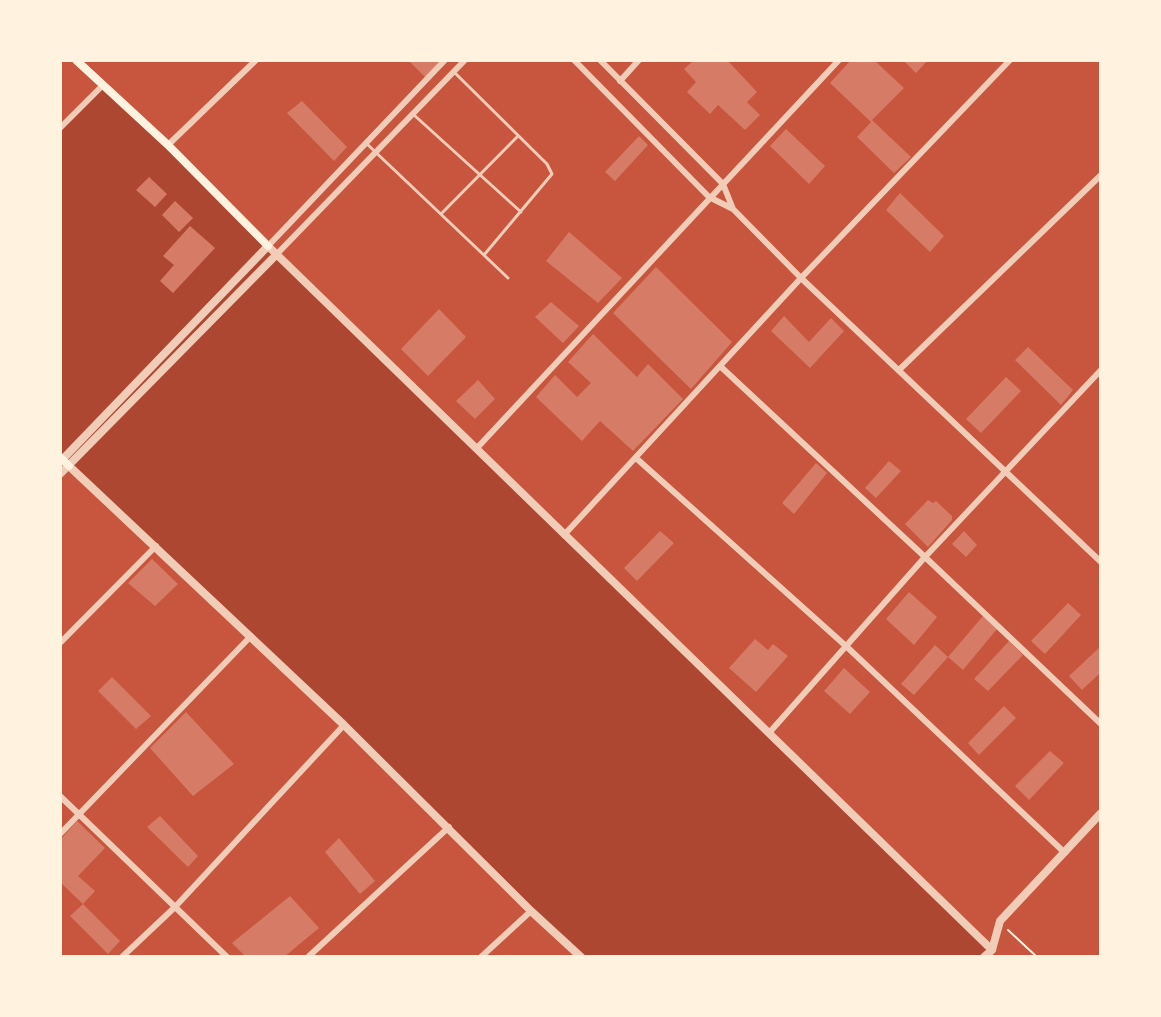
<!DOCTYPE html>
<style>
body{margin:0}
#map{position:relative;width:1161px;height:1017px;overflow:hidden;background:#c8553d;font-family:Signika,sans-serif}
canvas{display:block}
.frame{position:absolute;inset:0;border:62px solid #fff3e0;pointer-events:none}
</style>
<div id="map">
<canvas width="1161" height="1017"></canvas>
<div class="frame"></div>
</div>
<script>
const c = document.querySelector('canvas').getContext('2d');
c.lineJoin = 'round';
function fill(path, color) { c.fillStyle = color; c.fill(path, 'evenodd'); }
function trace(path, color, width, dash) { c.strokeStyle = color; c.lineWidth = width; c.lineCap = dash ? 'butt' : 'round'; c.setLineDash(dash || []); c.stroke(path); }
const green = new Path2D(`
 M101 85 992 950 984 957H580L69 466 60 474V126Z`);
const building = new Path2D(`
 M408 60H443L426 78Z
 M694 60H727L757 92 747 102 760 115 745 130 718 105 710 114 687 92 696 82 684 69Z
 M851 60H874L904 88 872 120 911 157 894 173 857 137 871 122 830 83Z
 M903 60H928L916 73Z
 M302 101 347 147 334 161 287 113Z
 M786 129 825 166 809 184 770 146Z
 M639 136 648 145 615 181 605 172Z
 M149 177 167 194 155 207 136 190Z
 M900 193 944 236 930 252 886 210Z
 M175 201 193 218 179 232 162 215Z
 M190 226 215 248 173 293 160 281 174 265 163 256Z
 M569 232 622 278 598 303 546 261Z
 M656 267 732 342 691 389 613 313Z
 M551 302 579 326 563 343 535 317Z
 M439 309 466 337 428 376 401 349Z
 M784 316 809 342 831 318 844 331 810 368 771 331Z
 M593 334 637 377 648 364 683 399 633 451 600 421 582 441 536 397 555 375 577 397 591 383 568 362Z
 M1028 347 1073 390 1061 405 1015 360Z
 M1006 377 1021 391 981 433 966 419Z
 M478 380 495 399 475 419 456 401Z
 M889 461 901 471 876 498 865 488Z
 M816 463 827 473 794 514 782 503Z
 M928 500 933 503 936 501 952 516V520L928 547 905 524Z
 M660 531 674 543 637 581 624 568Z
 M964 531 977 545 966 557 952 544Z
 M152 559 178 584 155 606 128 583Z
 M909 592 937 617 914 645 886 619Z
 M1068 603 1081 615 1045 654 1031 641Z
 M983 616 997 629 963 670 948 657Z
 M755 639 768 650 773 644 788 656 756 692 729 668Z
 M1009 641 1023 655 988 691 974 679Z
 M935 645 948 657 914 695 901 684Z
 M1101 646V672L1082 690 1069 676Z
 M844 668 870 692 850 714 824 691Z
 M112 677 151 716 136 729 98 691Z
 M1004 706 1016 718 979 755 968 743Z
 M186 712 234 764 193 796 150 748Z
 M1050 751 1064 763 1029 800 1015 786Z
 M160 816 198 856 188 867 147 827Z
 M77 821 105 848 78 876 95 891 83 904 120 941 108 954 70 916 83 904 60 882V840Z
 M339 838 375 881 360 894 325 852Z
 M290 896 319 928 284 957H246L232 943Z`);
const path = new Path2D(`
 M1008 930 1037 957`);
const service = new Path2D(`
 M455 73 547 164 552 174 484 255
 M414 115 521 212
 M367 144 508 278
 M441 214 518 136`);
const minor = new Path2D(`
 M574 60 709 197 733 209 801 278 1101 562
 M600 60 723 184 733 209
 M620 81 639 60
 M60 128 103 85
 M168 145 256 60
 M268 246 445 60
 M276 255 465 60
 M720 366 925 557 1101 724
 M900 369 1101 175
 M477 448 839 60
 M636 458 847 647 1065 853
 M564 535 801 278 1010 60
 M60 643 156 546
 M769 733 925 557 1101 370
 M60 796 227 957
 M60 834 251 636
 M122 957 175 907 344 725
 M308 957 449 827
 M481 957 531 911`);
const tertiary = new Path2D(`
 M60 462 268 246 992 950
 M69 466 344 725 531 911 581 957
 M60 474 276 255
 M984 957 992 950 1000 921 1101 813`);
const secondary = new Path2D(`
 M76 60 168 145 268 246
 M60 457 69 466`);
fill(green, '#ae4732');
fill(building, '#d67c66');
trace(path, '#fff3e0', 2);
trace(service, '#f1ccb7', 3);
trace(minor, '#f1ccb7', 6);
trace(tertiary, '#f1ccb7', 8);
trace(secondary, '#fff3e0', 8);
</script>
